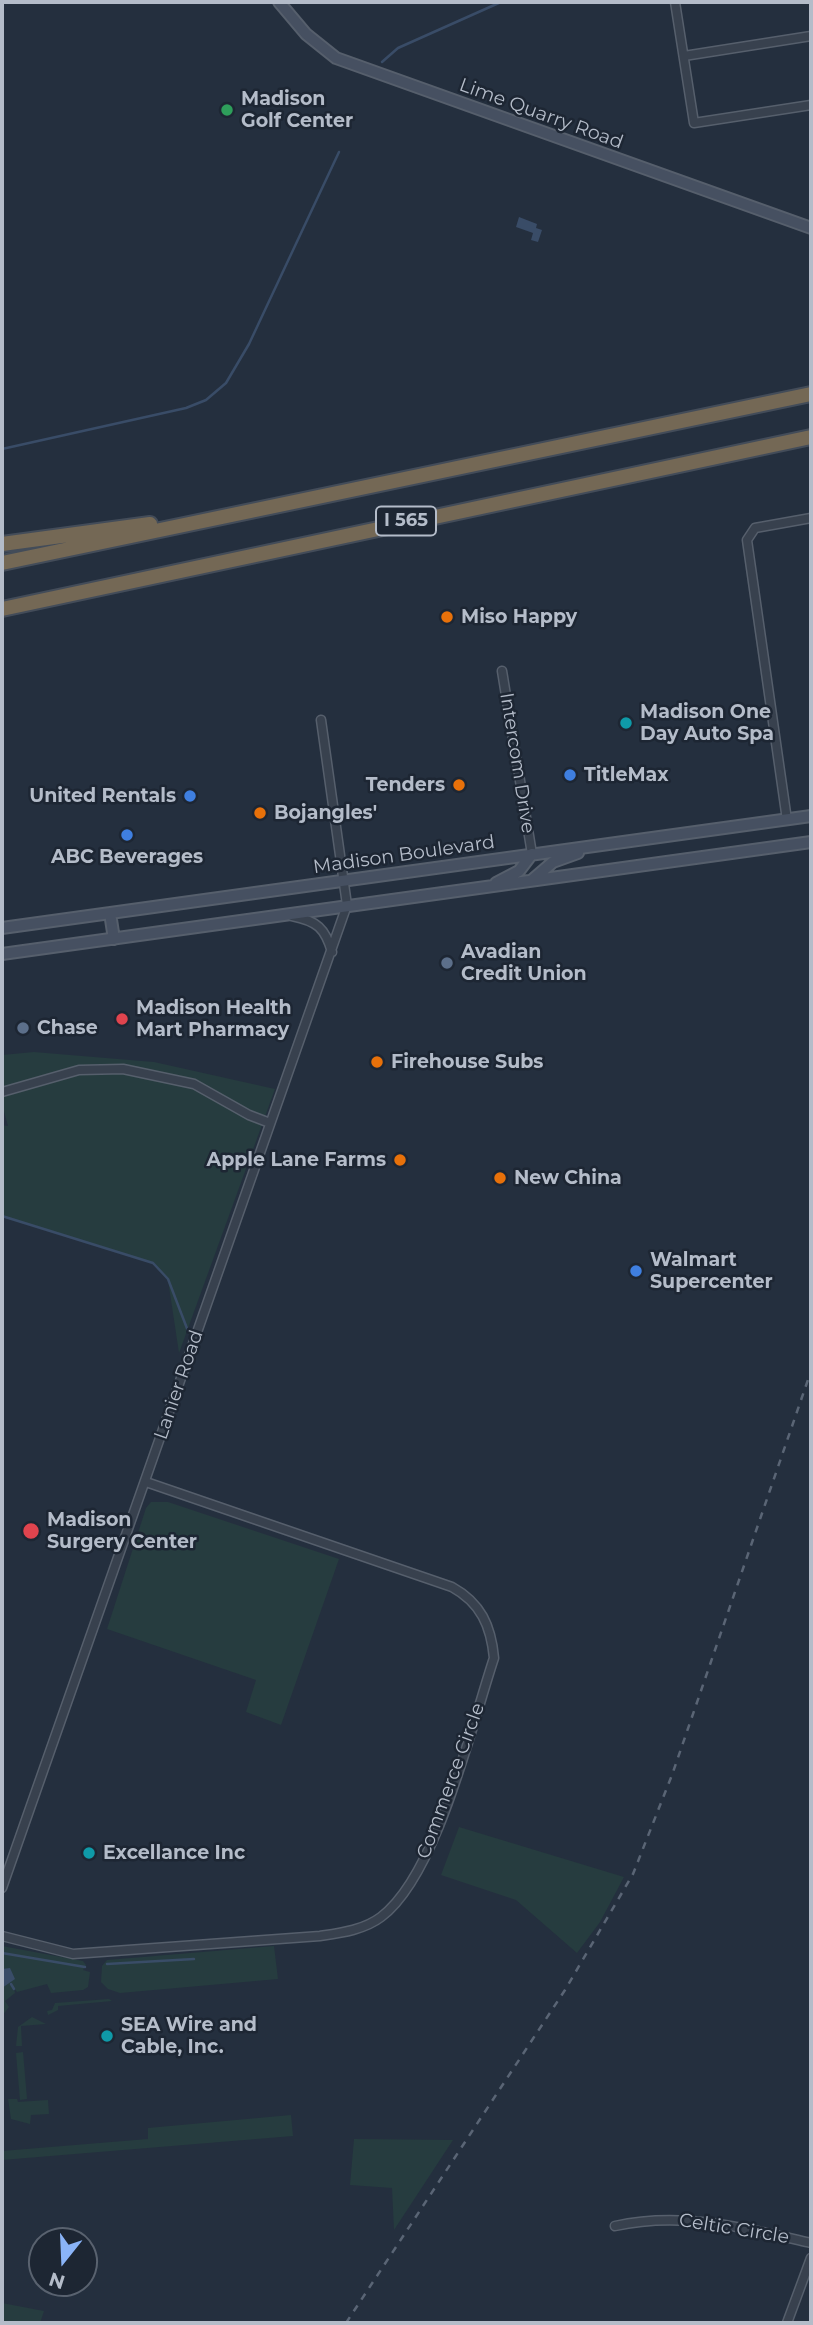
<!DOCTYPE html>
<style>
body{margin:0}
#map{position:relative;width:813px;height:2325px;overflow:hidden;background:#242f3e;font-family:Montserrat,sans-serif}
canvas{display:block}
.frame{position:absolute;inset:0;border:4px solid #b4bcc9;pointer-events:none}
.north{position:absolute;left:28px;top:2227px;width:70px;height:70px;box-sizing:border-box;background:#1d2633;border:2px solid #59626f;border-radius:50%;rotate:198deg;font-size:19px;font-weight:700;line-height:28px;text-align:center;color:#b4bcc9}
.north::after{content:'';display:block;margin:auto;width:24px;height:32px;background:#8ab4f8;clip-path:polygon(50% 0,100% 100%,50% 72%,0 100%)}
</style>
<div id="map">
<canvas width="813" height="2325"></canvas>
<div class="frame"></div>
<div class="north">N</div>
</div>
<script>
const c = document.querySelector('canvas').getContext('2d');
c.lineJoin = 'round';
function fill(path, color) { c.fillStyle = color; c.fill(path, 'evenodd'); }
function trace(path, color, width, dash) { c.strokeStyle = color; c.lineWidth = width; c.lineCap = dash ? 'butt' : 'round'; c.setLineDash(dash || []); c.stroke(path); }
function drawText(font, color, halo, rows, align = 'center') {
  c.font = font + ' Montserrat,sans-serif'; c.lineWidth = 5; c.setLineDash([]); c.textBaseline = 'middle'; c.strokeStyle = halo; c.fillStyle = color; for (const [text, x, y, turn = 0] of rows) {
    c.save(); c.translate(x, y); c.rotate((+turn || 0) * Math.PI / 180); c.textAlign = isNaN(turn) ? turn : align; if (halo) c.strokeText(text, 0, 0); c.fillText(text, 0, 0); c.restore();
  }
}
const green = new Path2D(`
 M34 1052 154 1062 275 1089 179 1353 168 1280 153 1263 2 1217V1125L8 1126 2 1104V1055Z
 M151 1502H168L339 1559 281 1725 246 1712 256 1680 107 1629 146 1508Z
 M459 1827 624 1877 600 1922 577 1953 516 1900 441 1875Z
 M2 1946 83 1961 89 1969 86 1965 83 1970 90 1972 88 1987 83 1990 51 1993 47 1984 17 1992 14 1988 15 1993 5 2001 9 2007 2 2016Z
 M274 1946 278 1979 120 1993 108 1989 101 1982 102 1966 107 1960Z
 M109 1999 112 2001 58 2006V2010L48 2015 47 2011 52 2010 55 2003Z
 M32 2017 46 2024 21 2026 22 2046H16L18 2027Z
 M23 2052 27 2099 20 2100 16 2053Z
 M8 2099H17L18 2102 48 2100 49 2114 31 2115 30 2124 11 2119Z
 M291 2115 293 2136 2 2160V2151L148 2139V2128Z
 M354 2139 453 2140 394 2230 392 2188 350 2185Z
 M2 2303 44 2311 40 2323H2Z`);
const water = new Path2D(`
 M519 217 537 224 536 228 542 230 538 242 531 240 533 233 516 227Z
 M10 1968 15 1979 2 1988V1969Z`);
const stream = new Path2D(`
 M382 62 398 48 501 2
 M2 449 186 408 206 400 226 383 249 344 339 152
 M2 1216 153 1263 168 1279 188 1331
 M2 1953 85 1967
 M107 1964 194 1959
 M11 1984 14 1989`);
const street = new Path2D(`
 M675 2 694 123 811 105
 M684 56 811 36
 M502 671 532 854
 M787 820 747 540 755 528 811 518
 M292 916C317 921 325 928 332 952
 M2 1092 79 1070 123 1069 194 1084 249 1115 270 1123
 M2 1888 347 905 321 720
 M2 1936 73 1954 320 1936C340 1933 364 1930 381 1917 437 1875 471 1727 494 1658 491 1626 481 1603 452 1587L146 1482
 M615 2226C682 2211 746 2228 811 2243
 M787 2323 811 2258`);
const secondary = new Path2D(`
 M279 2 306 34 336 58 811 228
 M532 880 553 862 578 853
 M496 883 519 871 532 854
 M110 913 114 939
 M2 928 811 816
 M2 954 811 842`);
const highway = new Path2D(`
 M2 544 150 524
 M2 563 811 394
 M2 609 811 437`);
const rail = new Path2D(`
 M346 2323 565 1990 633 1874 672 1775 811 1371`);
const markers = [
 [227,110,7,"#2e9e5b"],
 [447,617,7,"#e8710a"],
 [626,723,7,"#0f9aa8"],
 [570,775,7,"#3f7fe0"],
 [459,785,7,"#e8710a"],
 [190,796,7,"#3f7fe0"],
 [260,813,7,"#e8710a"],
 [127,835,7,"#3f7fe0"],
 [447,963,7,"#5c6f8a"],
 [122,1019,7,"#e0444e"],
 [23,1028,7,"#5c6f8a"],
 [377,1062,7,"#e8710a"],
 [400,1160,7,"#e8710a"],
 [500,1178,7,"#e8710a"],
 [636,1271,7,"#3f7fe0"],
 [31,1531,9,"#e0444e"],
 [89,1853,7,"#0f9aa8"],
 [107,2036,7,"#0f9aa8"]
];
const shields = [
 [406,521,60]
];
const shieldNames = [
 ["I 565",406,521]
];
const poiNames = [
 ["Madison",241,99],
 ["Golf Center",241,121],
 ["Miso Happy",461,617],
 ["Madison One",640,712],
 ["Day Auto Spa",640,734],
 ["TitleMax",584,775],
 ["Tenders",445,785,"right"],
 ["United Rentals",176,796,"right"],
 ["Bojangles'",274,813],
 ["ABC Beverages",127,857,"center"],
 ["Avadian",461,952],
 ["Credit Union",461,974],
 ["Madison Health",136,1008],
 ["Mart Pharmacy",136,1030],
 ["Chase",37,1028],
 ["Firehouse Subs",391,1062],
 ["Apple Lane Farms",386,1160,"right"],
 ["New China",514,1178],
 ["Walmart",650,1260],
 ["Supercenter",650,1282],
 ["Madison",47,1520],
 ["Surgery Center",47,1542],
 ["Excellance Inc",103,1853],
 ["SEA Wire and",121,2025],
 ["Cable, Inc.",121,2047]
];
const streetNames = [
 ["Lime Quarry Road",541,114,20],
 ["Intercom Drive",517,763,81],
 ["Madison Boulevard",404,855,-8],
 ["Lanier Road",179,1385,-71],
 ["Commerce Circle",451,1781,-70],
 ["Celtic Circle",734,2229,9]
];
fill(green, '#263c3f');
fill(water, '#394c67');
trace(stream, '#394c67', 2.5);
trace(street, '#565f6c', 11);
trace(secondary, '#565f6c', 14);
trace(highway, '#434c59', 18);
trace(street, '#38414e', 8);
trace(secondary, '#465061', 10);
trace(highway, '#746855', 14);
trace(rail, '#5a6575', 2.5, [7, 7]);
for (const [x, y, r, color] of markers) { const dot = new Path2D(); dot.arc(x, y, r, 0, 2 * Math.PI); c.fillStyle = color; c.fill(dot); trace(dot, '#1d2633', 2.5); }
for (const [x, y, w] of shields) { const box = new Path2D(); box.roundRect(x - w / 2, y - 14.5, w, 29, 5); c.fillStyle = '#1d2633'; c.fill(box); trace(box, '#b4bcc9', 2); }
drawText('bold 18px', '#b4bcc9', null, shieldNames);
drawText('bold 19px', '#b4bcc9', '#1d2633', poiNames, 'left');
drawText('19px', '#b4bcc9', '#1d2633', streetNames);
</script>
